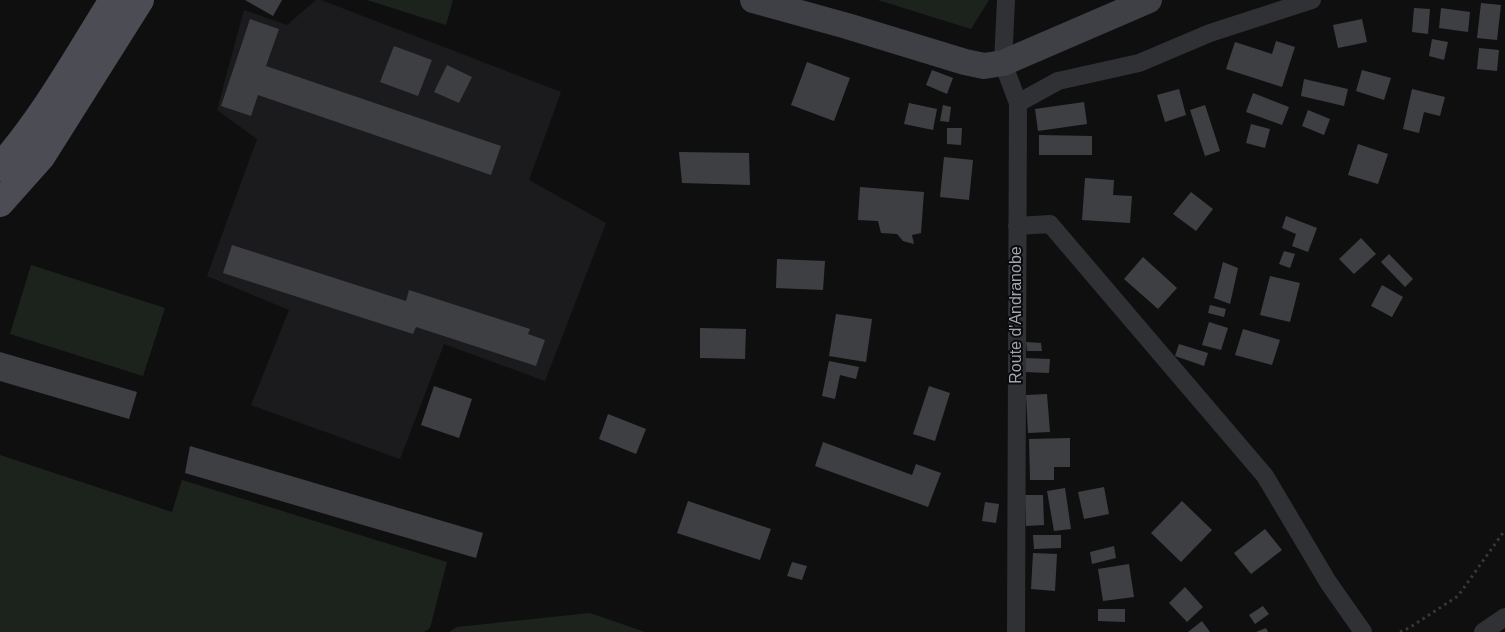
<!DOCTYPE html>
<style>
body{margin:0}
canvas{display:block;background:#0f0f10}
</style>
<canvas width="1505" height="632"></canvas>
<script>
const c = document.querySelector('canvas').getContext('2d');
c.lineJoin = 'round';
function fill(path, color) { c.fillStyle = color; c.fill(path, 'evenodd'); }
function trace(path, color, width, dash) { c.strokeStyle = color; c.lineWidth = width; c.lineCap = dash ? 'butt' : 'round'; c.setLineDash(dash || []); c.stroke(path); }
function drawText(font, color, halo, rows, align = 'center') {
  c.font = font + ' Arial,sans-serif'; c.lineWidth = 4; c.setLineDash([]); c.textBaseline = 'middle'; c.strokeStyle = halo; c.fillStyle = color; for (const [text, x, y, turn = 0] of rows) {
    c.save(); c.translate(x, y); c.rotate((+turn || 0) * Math.PI / 180); c.textAlign = isNaN(turn) ? turn : align; if (halo) c.strokeText(text, 0, 0); c.fillText(text, 0, 0); c.restore();
  }
}
const built = new Path2D(`
 M316 0H321L561 92 529 180 606 223 545 381 444 344 400 459 251 405 289 310 207 276 257 139 217 110 244 10 287 25Z`);
const green = new Path2D(`
 M367 0H453L446 25Z
 M878 0H989L971 29Z
 M31 265 165 308 143 376 10 334Z
 M0 455 172 512 182 480 447 562 430 628 424 632H0Z
 M590 613 645 632H449L457 627Z`);
const building = new Path2D(`
 M245 0H282L273 16Z
 M1481 3 1501 5 1497 40 1477 38Z
 M1414 8 1430 9 1428 34 1412 32Z
 M1441 8 1470 12 1468 32 1439 28Z
 M250 19 279 29 266 66 501 146 491 175 258 95 251 116 221 106Z
 M1362 19 1367 42 1338 48 1333 25Z
 M1432 39 1448 42 1444 60 1429 56Z
 M1276 41 1295 47 1282 87 1226 69 1235 42 1272 54Z
 M394 46 432 60 418 96 380 82Z
 M1479 48 1499 50 1497 71 1477 69Z
 M807 62 850 78 834 121 791 105Z
 M447 65 472 77 459 103 434 92Z
 M932 70 953 78 947 94 926 85Z
 M1362 70 1391 78 1384 100 1356 91Z
 M1304 79 1348 89 1344 106 1301 96Z
 M1179 89 1186 115 1165 122 1157 95Z
 M1412 89 1445 97 1440 116 1424 112 1419 133 1403 129Z
 M1253 93 1289 107 1282 125 1246 112Z
 M1084 102 1087 124 1038 131 1035 109Z
 M909 103 937 109 933 130 904 124Z
 M943 105 951 107 949 122 940 121Z
 M1205 105 1220 151 1205 156 1190 110Z
 M1308 110 1330 119 1324 135 1302 126Z
 M1251 124 1270 129 1265 148 1246 143Z
 M947 128H962L961 145 947 144Z
 M1039 135 1092 136V155H1039Z
 M1358 144 1388 154 1378 184 1348 175Z
 M679 152 749 153 750 185 682 183Z
 M944 157 973 160 969 200 940 197Z
 M1085 178 1114 180 1113 195 1132 196 1130 223 1082 220Z
 M860 187 924 192 921 233 912 235 914 244 903 241 897 234 881 233 878 221 858 220Z
 M1191 192 1213 209 1196 231 1173 214Z
 M1286 216 1317 228 1308 252 1292 246 1296 234 1282 228Z
 M1361 238 1376 254 1354 274 1339 259Z
 M232 245 406 301 409 290 530 329 528 334 545 340 536 366 416 327 413 334 223 273Z
 M1284 251 1295 254 1290 268 1279 264Z
 M1389 254 1413 279 1405 287 1381 262Z
 M1143 257 1177 288 1158 309 1124 279Z
 M777 259 825 261 823 290 776 288Z
 M1223 262 1238 268 1230 304 1214 298Z
 M1270 276 1300 283 1290 322 1260 315Z
 M1382 285 1403 297 1392 317 1371 306Z
 M1210 305 1226 309 1224 317 1208 313Z
 M836 314 872 319 866 362 829 356Z
 M1209 322 1228 328 1221 350 1202 345Z
 M700 328 746 329 745 359 700 358Z
 M1243 329 1280 340 1272 365 1235 355Z
 M1026 342 1041 343 1042 351H1027Z
 M1179 344 1208 353 1204 366 1175 356Z
 M0 352 137 392 129 419 0 381Z
 M1025 358 1050 359 1049 373 1025 372Z
 M829 361 859 367 856 379 840 375 835 399 822 396Z
 M434 386 472 399 459 438 421 425Z
 M929 386 950 393 935 441 913 434Z
 M1047 394 1050 432 1028 433 1026 395Z
 M608 414 646 429 636 454 599 439Z
 M1070 438V467H1054V480H1030L1029 439Z
 M823 442 912 475 916 464 941 473 928 507 815 466Z
 M190 446 483 533 476 558 185 473Z
 M1104 487 1109 514 1084 519 1078 492Z
 M1065 488 1071 529 1054 531 1047 491Z
 M1025 495H1043L1044 525 1026 526Z
 M688 501 771 529 760 560 677 533Z
 M1182 501 1212 530 1181 562 1151 533Z
 M985 502 999 504 996 523 982 521Z
 M1265 529 1282 550 1251 574 1234 553Z
 M1033 535H1061V548L1034 549Z
 M1114 546 1116 558 1092 564 1090 552Z
 M1033 553 1057 554 1055 591 1031 589Z
 M792 562 807 566 802 580 787 576Z
 M1129 564 1134 597 1103 601 1098 569Z
 M1185 587 1203 607 1187 622 1169 603Z
 M1263 606 1269 614 1255 624 1249 615Z
 M1098 609H1125V622L1098 621Z
 M1202 621 1210 632H1188Z
 M1266 628 1268 632H1256Z`);
const path = new Path2D(`
 M1400 632 1409 628 1458 596 1505 530`);
const minor = new Path2D(`
 M1006 0 1003 63 1018 103 1016 632
 M1018 103 1058 81 1139 63 1210 33 1312 0
 M1017 226 1050 224 1265 476 1328 582 1363 632
 M1483 632 1505 617`);
const secondary = new Path2D(`
 M753 0 847 26 965 62 984 66 1003 63 1149 0`);
const primary = new Path2D(`
 M0 167C45 116 77 57 113 0
 M0 203 41 157 140 0`);
const streetNames = [
 ["Route d'Andranobe",1017,315,-90]
];
fill(built, '#1b1b1d');
fill(green, '#1c231d');
fill(building, '#3e3f43');
trace(path, '#36383c', 3, [2.5, 4]);
trace(minor, '#303135', 18);
trace(secondary, '#3e4045', 26);
trace(primary, '#4c4d54', 28);
drawText('16px', '#a0a4b1', '#0a0a0b', streetNames);
</script>
